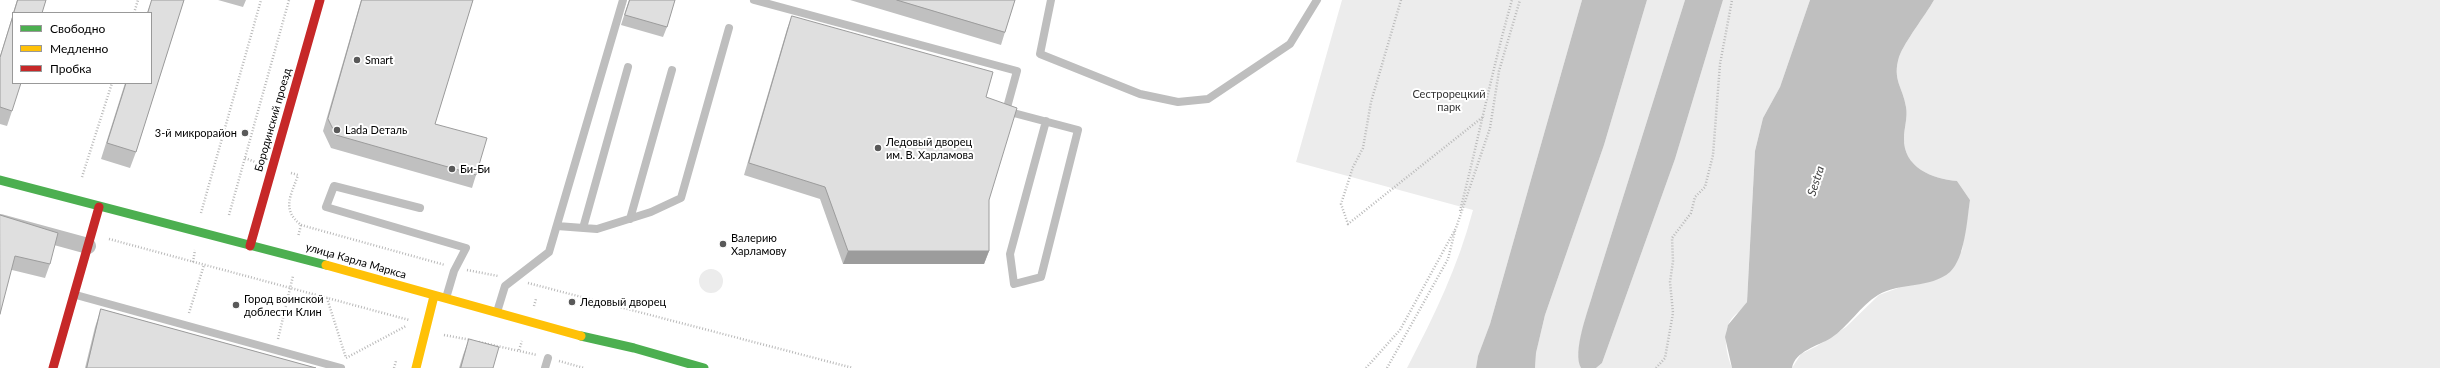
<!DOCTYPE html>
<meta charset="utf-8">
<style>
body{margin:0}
#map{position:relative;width:2440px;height:368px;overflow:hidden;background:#fff;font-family:Lato,sans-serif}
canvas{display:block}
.legend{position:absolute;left:12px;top:12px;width:140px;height:72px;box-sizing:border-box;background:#fff;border:1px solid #999;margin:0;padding:5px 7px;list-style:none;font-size:12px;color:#000}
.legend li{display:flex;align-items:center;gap:8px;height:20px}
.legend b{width:20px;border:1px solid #999}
</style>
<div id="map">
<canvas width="2440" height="368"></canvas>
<ul class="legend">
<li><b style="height:5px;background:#4caf50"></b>Свободно</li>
<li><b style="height:5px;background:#ffc107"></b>Медленно</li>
<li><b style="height:5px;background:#c62828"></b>Пробка</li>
</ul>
</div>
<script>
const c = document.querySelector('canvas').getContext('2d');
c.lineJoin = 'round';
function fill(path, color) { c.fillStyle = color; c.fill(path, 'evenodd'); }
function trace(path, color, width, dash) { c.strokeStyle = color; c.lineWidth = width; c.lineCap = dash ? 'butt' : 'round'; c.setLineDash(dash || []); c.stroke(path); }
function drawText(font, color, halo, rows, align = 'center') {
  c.font = font + ' Lato,sans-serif'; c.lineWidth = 4; c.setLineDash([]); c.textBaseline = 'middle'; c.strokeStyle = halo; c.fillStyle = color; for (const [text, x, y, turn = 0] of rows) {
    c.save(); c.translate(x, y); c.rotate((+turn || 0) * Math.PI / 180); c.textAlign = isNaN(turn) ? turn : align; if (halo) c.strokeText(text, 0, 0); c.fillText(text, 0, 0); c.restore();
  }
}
const green = new Path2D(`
 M1342 0H1582L1490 324 1478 356 1476 368H1407C1434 316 1458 267 1473 210L1296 162Z
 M1647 0H1685L1593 293C1588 311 1573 352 1581 368H1535L1536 353 1545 315 1604 145Z
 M1723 0H1810L1780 87 1763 118 1755 151 1747 302C1743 309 1739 311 1734 316 1721 329 1726 353 1732 368H1596L1602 363 1675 159Z
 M1934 0H2440V368H1792L1801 354 1817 346 1846 327 1879 295 1898 288 1962 251 1970 200 1957 181C1932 179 1903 167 1904 138 1904 128 1908 117 1906 107 1903 87 1892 80 1899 57 1905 41 1925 16 1934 0Z
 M699 281a12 12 0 1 1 24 0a12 12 0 1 1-24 0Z`);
const water = new Path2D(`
 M1582 0H1647L1604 145 1545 315 1536 353 1535 368H1476L1478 356 1490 324Z
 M1685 0H1723L1675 159 1602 363 1596 368H1581C1572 352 1588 311 1593 293Z
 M1810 0H1934C1925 16 1905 41 1899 57 1892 80 1903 87 1906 107 1908 117 1904 128 1904 138 1903 167 1932 179 1957 181L1970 200C1967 220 1965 258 1950 272 1930 289 1900 282 1878 295 1860 306 1849 326 1831 338 1818 346 1795 351 1792 368H1732L1725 337 1728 325 1747 302 1755 151 1763 118 1780 87Z`);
const path = new Path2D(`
 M1401 0 1371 102 1363 148 1353 167 1341 204 1348 224 1484 116
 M134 13 138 0
 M245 158 255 162
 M291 173 298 175C291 196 281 209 301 225L298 237
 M82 177 112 83
 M1460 211C1478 141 1492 70 1512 0
 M201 213 261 0
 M229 215 289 0
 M301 225 445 265
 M109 239 409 320
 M193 262 195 250
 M467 270 498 276
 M528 283 853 368
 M327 298 346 358 406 326
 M534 306 536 299
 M189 313 204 265
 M444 335 471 340
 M278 339 293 276
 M479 342 537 355
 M519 350 522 341
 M559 361 584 368
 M394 368 396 361
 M1366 368 1400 330 1456 228 1490 128 1499 71 1520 0
 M1387 368 1448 259 1455 231
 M1656 368 1665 358 1673 313 1670 282 1673 261 1672 238 1691 213 1695 197 1705 187 1713 155 1720 64 1732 0`);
const lane = new Path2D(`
 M754 0 1017 71 1006 111 1078 130 1041 277 1014 284 1010 254 1046 121
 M1051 0 1040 54 1140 94 1178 102 1208 99 1290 44 1317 0
 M420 208 334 186 326 207 466 248 454 271 446 298
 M630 219 672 70
 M557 226 597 229 651 212 681 198 729 28
 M583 228 628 67
 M76 295 341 368
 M497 312 505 286 549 252 623 0
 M545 368 548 358`);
const street = new Path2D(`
 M0 222 88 246`);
const fast = new Path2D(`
 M0 180 326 265
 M581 336 634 348 704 368`);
const slow = new Path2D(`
 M326 265 581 336
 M416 368 434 296`);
const jam = new Path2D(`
 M250 246 320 0
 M53 368 99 207`);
const wall = new Path2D(`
 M17 0H46L42 13H13Z
 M152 0H184L136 152 130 168 101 159 125 83H151V13H147Z
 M218 0H246L243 7Z
 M361 0H473L435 124 476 175 472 188 331 148 323 131Z
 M629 0H675L667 27 663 37 621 25Z
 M850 0H1015L1005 32 1001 45Z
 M13 14 12 111 7 126 0 124V56Z
 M792 16 986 97 989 200V251L984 264H843L820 199 744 175 787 29Z
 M0 215 50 264 45 278 12 270Z
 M101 309 316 368H85L95 327Z
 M469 339 493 368H459L463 355Z`);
const shadedWall = new Path2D(`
 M848 251H989L984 264H843Z`);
const building = new Path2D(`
 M18 0H46L42 13H14Z
 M152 0H184L136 152 107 143 126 83H151V13H148Z
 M362 0H473L435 124 487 138 476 175 336 135 328 119Z
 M630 0H675L667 27 625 15Z
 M897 0H1015L1005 32Z
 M13 16V83H21L12 111 0 107V58Z
 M792 16 993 72 986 97 1017 108 989 200V251H848L825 187 749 163Z
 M0 215 58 233 50 264 15 256 0 314Z
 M101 309 316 368H87Z
 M469 339 499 347 493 368H461Z`);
const markers = [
 [357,60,4,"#595959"],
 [337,130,4,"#595959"],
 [245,133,4,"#595959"],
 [878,148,4,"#595959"],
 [452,169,4,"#595959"],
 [723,244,4,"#595959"],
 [572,302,4,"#595959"],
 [236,305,4,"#595959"]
];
const poiNames = [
 ["Smart",365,60],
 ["Lada Dеталь",345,130],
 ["3-й микрорайон",237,133,"right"],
 ["Ледовый дворец",886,142],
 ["им. В. Харламова",886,155],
 ["Би-Би",460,169],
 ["Валерию",731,238],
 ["Харламову",731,251],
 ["Город воинской",244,299],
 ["доблести Клин",244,312],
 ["Ледовый дворец",580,302]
];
const parkNames = [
 ["Сестрорецкий",1449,94],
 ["парк",1449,107]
];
const streetNames = [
 ["Бородинский проезд",273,120,-74],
 ["улица Карла Маркса",356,261,16]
];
const waterNames = [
 ["Sestra",1816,181,-72]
];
fill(green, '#ececec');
fill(water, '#bfbfbf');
trace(path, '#b9b9b9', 2.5, [1, 2]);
trace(lane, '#bebebe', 8);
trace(street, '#bebebe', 16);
trace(fast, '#4caf50', 9);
trace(slow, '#ffc107', 9);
trace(jam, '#c62828', 9);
fill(wall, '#c0c0c0');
fill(shadedWall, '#9c9c9c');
fill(building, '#dfdfdf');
trace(building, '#9c9c9c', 1);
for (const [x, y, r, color] of markers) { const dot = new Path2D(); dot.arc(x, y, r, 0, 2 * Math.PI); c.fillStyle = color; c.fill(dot); trace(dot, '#fff', 1.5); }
drawText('11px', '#000', '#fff', poiNames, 'left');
drawText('11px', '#333', '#fff', parkNames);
drawText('11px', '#000', '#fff', streetNames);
drawText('italic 12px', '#444', '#fff', waterNames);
</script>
